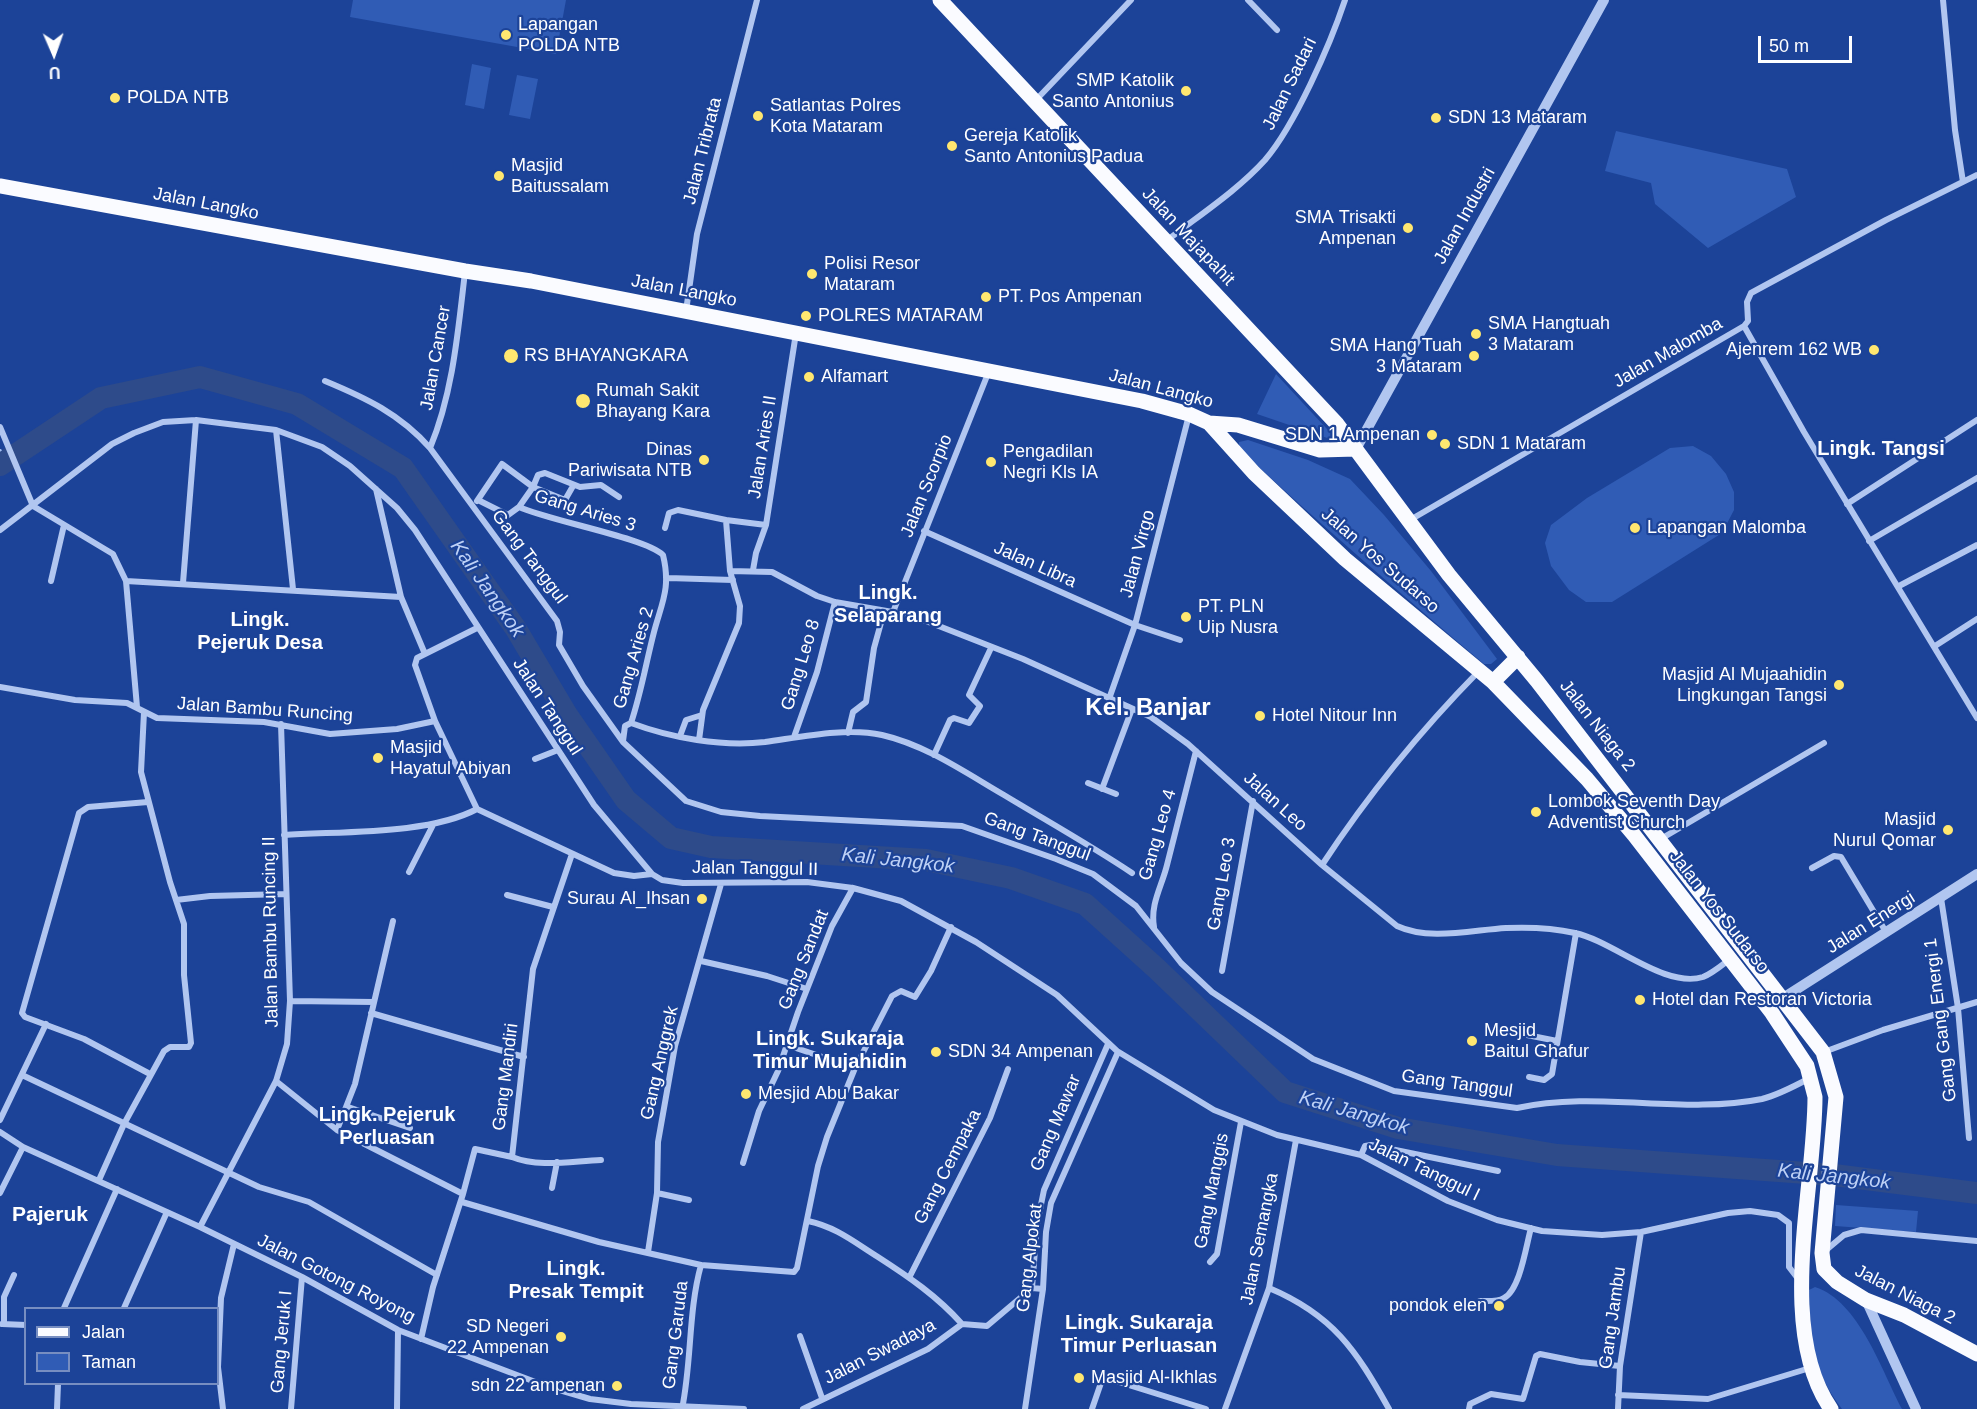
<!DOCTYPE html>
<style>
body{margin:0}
#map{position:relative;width:1977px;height:1409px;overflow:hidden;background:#1c4398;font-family:Arial,sans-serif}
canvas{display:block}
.legend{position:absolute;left:24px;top:1307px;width:195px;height:78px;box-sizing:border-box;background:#1c4398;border:2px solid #778ec1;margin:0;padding:8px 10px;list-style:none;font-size:18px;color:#fff}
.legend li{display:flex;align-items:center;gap:12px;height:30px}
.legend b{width:30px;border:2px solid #778ec1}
.north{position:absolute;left:24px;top:24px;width:60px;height:60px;-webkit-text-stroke:4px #1c4398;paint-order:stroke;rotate:178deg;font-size:16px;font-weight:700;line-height:24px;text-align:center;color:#fff}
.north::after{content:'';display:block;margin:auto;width:21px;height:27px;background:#fff;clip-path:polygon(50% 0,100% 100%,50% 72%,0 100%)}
.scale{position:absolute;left:1758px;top:36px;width:94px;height:27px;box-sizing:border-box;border:3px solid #fff;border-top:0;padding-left:8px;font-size:18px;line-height:21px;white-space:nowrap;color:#fff;-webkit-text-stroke:4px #1c4398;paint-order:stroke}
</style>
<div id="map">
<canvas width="1977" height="1409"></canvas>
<ul class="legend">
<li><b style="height:8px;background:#fafbff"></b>Jalan</li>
<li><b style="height:16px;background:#305cb5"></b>Taman</li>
</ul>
<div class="north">U</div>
<div class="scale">50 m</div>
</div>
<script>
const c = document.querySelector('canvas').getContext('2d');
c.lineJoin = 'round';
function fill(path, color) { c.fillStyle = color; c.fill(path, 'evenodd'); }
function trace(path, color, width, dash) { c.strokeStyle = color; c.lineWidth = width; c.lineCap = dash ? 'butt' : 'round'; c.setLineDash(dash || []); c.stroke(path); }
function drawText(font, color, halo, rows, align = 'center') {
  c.font = font + ' Arial,sans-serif'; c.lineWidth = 4.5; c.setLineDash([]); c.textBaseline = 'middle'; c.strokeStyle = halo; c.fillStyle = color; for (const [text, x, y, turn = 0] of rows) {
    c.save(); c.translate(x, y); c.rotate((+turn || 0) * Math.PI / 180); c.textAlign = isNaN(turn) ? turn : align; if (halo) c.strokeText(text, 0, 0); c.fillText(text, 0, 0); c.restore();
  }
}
const green = new Path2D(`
 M353 0H566L556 54 350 17Z
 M472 64 491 68 484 109 465 105Z
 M517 75 538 79 530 119 509 115Z
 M1616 131 1787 169 1796 197 1708 248 1655 204 1651 183 1605 171Z
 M1276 374 1339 442 1257 414Z
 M1248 440 1308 460 1350 479 1384 515 1431 571 1497 659 1491 664H1484C1401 594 1319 523 1239 449V442Z
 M1693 446 1711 456 1726 474 1734 492V510L1722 533 1612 602H1586L1569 590 1551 566 1545 543 1551 525 1587 498 1670 448Z
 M1836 1205 1918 1211 1916 1232 1835 1226Z
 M1815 1287C1859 1301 1882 1371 1902 1409H1842C1810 1367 1811 1339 1809 1290Z`);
const stream = new Path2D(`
 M0 451 4 461`);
const river = new Path2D(`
 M0 465 101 398 200 377 297 404 403 468 516 629 567 715 626 800 671 838 711 847 926 860 1011 878 1085 904 1157 969 1285 1092 1398 1128 1557 1155 1834 1175 1977 1193`);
const minor = new Path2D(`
 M1248 0 1277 30
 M1943 0 1955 130 1963 182
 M1036 100 1131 0
 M1165 242C1198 216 1237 191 1265 160 1295 125 1330 45 1345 0
 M686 311 697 234 757 0
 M1744 326 1748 321 1747 302 1751 293 1886 220 1977 175
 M325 381C366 398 400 414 430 448L557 621 560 632 559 645 583 686 623 742 686 801 721 812 760 816 962 826 1056 859 1093 874 1136 906 1181 963 1212 992 1313 1059 1394 1091 1517 1108C1597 1090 1682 1115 1762 1099 1778 1095 1793 1087 1808 1079
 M0 427 33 506 113 554 126 581 137 707
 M276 430 293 589
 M430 448C453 393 458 331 465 272
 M376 489 401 597 425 654 417 658 415 665 435 721
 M478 500 508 515 519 507C550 521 646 538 663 555 671 588 662 602 654 632 646 663 641 693 631 723L625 726 623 741
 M477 501 502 464 533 487 538 475 545 473 580 487 601 485 619 497
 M1847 504 1977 420
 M519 507 533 487 565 500 573 486
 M726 520 766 525 796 333
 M1410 520 1744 326 1804 432 1977 718
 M665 528 669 513 678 510 726 520 730 571 772 572 817 596 835 602 904 614 926 621 1023 659 1151 717 1188 744 1322 865 1397 926C1429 941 1472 930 1506 928 1528 927 1553 928 1575 933 1613 941 1665 989 1703 977 1713 973 1722 965 1730 959
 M0 530 112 444 134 433 163 422 196 420 276 430 322 447 350 466 397 508 415 530 594 805 652 874
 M924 531 1135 625 1180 640
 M1869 541 1977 478
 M753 570 756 553 766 525
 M668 578 733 580
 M51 581 64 525
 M126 581 401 597
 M183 583 196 420
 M1899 586 1977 545
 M893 612 989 371
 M1935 646 1977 619
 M425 654 477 628
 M0 687 75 700 127 703 157 718 264 722 330 734 397 729 435 721 477 809
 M1109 699 1135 625 1189 415
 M631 723C671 738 722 747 765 742 801 737 846 727 882 735 926 745 966 773 1004 795 1047 821 1090 845 1132 873
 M848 733 853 712 866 702 874 648 884 612
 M680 736 686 720 702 715
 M794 737 817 672 835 602
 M699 740 703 710 739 623 740 606 730 571
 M934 755 950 720 954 718 969 723 980 706 969 695 991 648
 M535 759 558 750
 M1088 783 1116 794
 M1102 789 1132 709
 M148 802 88 807 79 813 22 1013 25 1017 84 1039 150 1074
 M477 809 614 873 634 876 652 874 662 880 683 883 807 882 853 888 901 901 976 942 1057 995 1117 1051 1214 1110 1277 1135 1361 1155 1448 1201 1497 1220 1542 1231 1602 1235 1641 1232 1728 1213 1750 1211 1778 1215 1789 1223V1267L1799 1280
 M284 835C341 831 428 835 477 809
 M1659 840 1824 743
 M1322 865C1368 795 1420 731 1479 671
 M1812 868 1834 856 1841 857 1886 932
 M409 872 433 825
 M507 895 553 907
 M1941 898 1958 1008 1969 1138
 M176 900 210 896 286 894
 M1154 927C1150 904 1162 886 1167 865 1177 827 1186 789 1196 751
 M701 961 767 976 807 989
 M1222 971 1253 801
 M290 1001 374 1002
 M371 1013 524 1057
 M1512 1032 1557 1041
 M787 1045 855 1068
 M1824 1052 1883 1030 1977 1002
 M22 1075 259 1187 309 1202 437 1275
 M1529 1077 1544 1080 1552 1074 1576 933
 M276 1081 337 1130 463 1194 433 1287 421 1339
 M348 1107 410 1128
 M0 1120 46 1024
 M337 1130 355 1084 393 921
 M0 1132 23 1147 200 1227 302 1277 398 1330 546 1386 590 1399 631 1404 744 1409
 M1361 1155 1365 1146 1371 1145 1498 1171
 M512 1157C539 1168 572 1161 601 1160
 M743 1163 759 1111 778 1071 798 1012 832 926 853 888
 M99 1180 124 1124 164 1051 170 1047H189L191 1043 184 975V924L170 882 141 772 144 712
 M552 1188 557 1162
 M0 1193 23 1147
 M657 1193 689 1200
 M463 1194 475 1149 512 1157 533 969 572 854
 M462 1202 599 1242 701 1265 794 1272 797 1268 818 1166 827 1137 855 1068 892 996 901 991 915 997 931 971 951 927
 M200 1227 276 1081 287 1044 290 1001 281 724
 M1825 1251 1844 1235 1861 1230 1977 1241
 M648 1252 657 1193 658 1142 675 1046 721 884
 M1210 1262 1217 1254 1241 1122
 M910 1276 990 1118 1008 1069
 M1032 1288 1037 1224 1044 1190 1108 1044
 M1269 1288C1333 1315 1356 1350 1389 1409
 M1480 1301C1488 1301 1498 1302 1504 1298 1520 1290 1526 1246 1531 1228
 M64 1308 117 1189
 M124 1308 167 1212
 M2 1324 26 1325
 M4 1324V1297L14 1275
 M962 1324 987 1326 1032 1288 1043 1289
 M800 1336 822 1398
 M1618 1395 1708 1399 1810 1368
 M57 1409 58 1384
 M223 1409 218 1367 221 1298 234 1244
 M291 1409 302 1277
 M397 1409 398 1330
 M682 1409C692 1361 688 1312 701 1265
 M803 1409 928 1349 962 1324C937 1296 909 1277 878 1257 854 1242 836 1227 808 1221
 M1025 1409 1043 1289 1046 1232 1051 1203 1118 1052
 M1092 1409 1103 1377 1206 1409
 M1225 1409 1269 1288 1296 1140
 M1469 1409 1470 1404 1491 1394 1523 1399 1536 1356 1540 1354 1580 1362 1620 1366
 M1618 1409 1620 1366 1641 1232`);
const tertiary = new Path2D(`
 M1356 449 1604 0
 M1783 998 1977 874
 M1866 1300 1916 1409`);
const primary = new Path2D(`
 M940 0 1337 424 1449 575 1537 681 1823 1052 1836 1097 1822 1253 1824 1269 1837 1282 1866 1300 1904 1315 1977 1354
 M0 186 465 271 531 281 1142 401 1189 414 1209 423 1238 425 1320 450 1356 449
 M1209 423 1254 473 1345 559 1493 682 1587 779 1634 835 1772 1013 1807 1066 1815 1097C1815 1189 1776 1330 1831 1409
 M1493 682 1518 657`);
const markers = [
 [506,35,6,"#ffe770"],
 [1186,91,6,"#ffe770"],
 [115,98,6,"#ffe770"],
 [758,116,6,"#ffe770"],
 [1436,118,6,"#ffe770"],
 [952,146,6,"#ffe770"],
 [499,176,6,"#ffe770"],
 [1408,228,6,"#ffe770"],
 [812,274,6,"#ffe770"],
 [986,297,6,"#ffe770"],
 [806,316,6,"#ffe770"],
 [1476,334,6,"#ffe770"],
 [1874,350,6,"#ffe770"],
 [511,356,8,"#ffe770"],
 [1474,356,6,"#ffe770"],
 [809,377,6,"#ffe770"],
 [583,401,8,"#ffe770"],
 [1432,435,6,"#ffe770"],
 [1445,444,6,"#ffe770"],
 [704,460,6,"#ffe770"],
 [991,462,6,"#ffe770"],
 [1635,528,6,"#ffe770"],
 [1186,617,6,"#ffe770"],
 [1839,685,6,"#ffe770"],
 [1260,716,6,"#ffe770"],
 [378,758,6,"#ffe770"],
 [1536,812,6,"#ffe770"],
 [1948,830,6,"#ffe770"],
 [702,899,6,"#ffe770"],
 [1640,1000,6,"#ffe770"],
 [1472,1041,6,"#ffe770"],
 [936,1052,6,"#ffe770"],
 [746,1094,6,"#ffe770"],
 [1499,1306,6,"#ffe770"],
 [561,1337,6,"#ffe770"],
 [1079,1378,6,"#ffe770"],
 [617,1386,6,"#ffe770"]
];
const poiNames = [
 ["Lapangan",518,25],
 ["POLDA NTB",518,46],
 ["SMP Katolik",1174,81,"right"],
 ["Santo Antonius",1174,102,"right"],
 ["POLDA NTB",127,98],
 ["Satlantas Polres",770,106],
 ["Kota Mataram",770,127],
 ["SDN 13 Mataram",1448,118],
 ["Gereja Katolik",964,136],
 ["Santo Antonius Padua",964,157],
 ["Masjid",511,166],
 ["Baitussalam",511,187],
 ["SMA Trisakti",1396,218,"right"],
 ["Ampenan",1396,239,"right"],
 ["Polisi Resor",824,264],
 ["Mataram",824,285],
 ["PT. Pos Ampenan",998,297],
 ["POLRES MATARAM",818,316],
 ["SMA Hangtuah",1488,324],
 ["3 Mataram",1488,345],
 ["SMA Hang Tuah",1462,346,"right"],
 ["3 Mataram",1462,367,"right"],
 ["Ajenrem 162 WB",1862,350,"right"],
 ["RS BHAYANGKARA",524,356],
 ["Alfamart",821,377],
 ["Rumah Sakit",596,391],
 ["Bhayang Kara",596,412],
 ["SDN 1 Ampenan",1420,435,"right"],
 ["SDN 1 Mataram",1457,444],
 ["Dinas",692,450,"right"],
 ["Pariwisata NTB",692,471,"right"],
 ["Pengadilan",1003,452],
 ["Negri Kls IA",1003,473],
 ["Lapangan Malomba",1647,528],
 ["PT. PLN",1198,607],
 ["Uip Nusra",1198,628],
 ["Masjid Al Mujaahidin",1827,675,"right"],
 ["Lingkungan Tangsi",1827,696,"right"],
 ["Hotel Nitour Inn",1272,716],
 ["Masjid",390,748],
 ["Hayatul Abiyan",390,769],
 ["Lombok Seventh Day",1548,802],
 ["Adventist Church",1548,823],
 ["Masjid",1936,820,"right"],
 ["Nurul Qomar",1936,841,"right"],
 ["Surau Al_Ihsan",690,899,"right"],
 ["Hotel dan Restoran Victoria",1652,1000],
 ["Mesjid",1484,1031],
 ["Baitul Ghafur",1484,1052],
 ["SDN 34 Ampenan",948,1052],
 ["Mesjid Abu Bakar",758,1094],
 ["pondok elen",1487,1306,"right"],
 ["SD Negeri",549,1327,"right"],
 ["22 Ampenan",549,1348,"right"],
 ["Masjid Al-Ikhlas",1091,1378],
 ["sdn 22 ampenan",605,1386,"right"]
];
const streetNames = [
 ["Jalan Sadari",1290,84,-64],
 ["Jalan Tribrata",703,151,-76],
 ["Jalan Langko",206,204,11],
 ["Jalan Industri",1465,216,-61],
 ["Jalan Majapahit",1188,237,47],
 ["Jalan Langko",684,291,11],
 ["Jalan Malomba",1668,353,-30],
 ["Jalan Cancer",436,358,-80],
 ["Jalan Langko",1161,389,15],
 ["Jalan Aries II",763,447,-81],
 ["Jalan Scorpio",927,486,-68],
 ["Gang Aries 3",585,511,17],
 ["Jalan Virgo",1138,554,-75],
 ["Gang Tanggul",529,557,53],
 ["Jalan Yos Sudarso",1380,561,41],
 ["Jalan Libra",1035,565,24],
 ["Gang Aries 2",634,658,-74],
 ["Gang Leo 8",801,665,-73],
 ["Jalan Tanggul",547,707,57],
 ["Jalan Bambu Runcing",265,710,4],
 ["Jalan Niaga 2",1597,726,52],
 ["Jalan Leo",1275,802,42],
 ["Gang Leo 4",1158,835,-74],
 ["Gang Tanggul",1037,837,20],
 ["Jalan Tanggul II",755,869,1],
 ["Gang Leo 3",1222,884,-80],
 ["Jalan Yos Sudarso",1719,912,52],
 ["Jalan Energi",1871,923,-32],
 ["Jalan Bambu Runcing II",271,932,-91],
 ["Gang Sandat",804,960,-68],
 ["Gang Gang Energi 1",1941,1020,-97],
 ["Gang Anggrek",660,1063,-77],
 ["Gang Mandiri",506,1077,-83],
 ["Gang Tanggul",1457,1084,8],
 ["Gang Mawar",1056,1123,-67],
 ["Gang Cempaka",948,1167,-63],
 ["Jalan Tanggul I",1424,1170,26],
 ["Gang Manggis",1212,1191,-79],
 ["Jalan Semangka",1260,1239,-79],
 ["Gang Alpokat",1030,1258,-83],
 ["Jalan Gotong Royong",336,1279,27],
 ["Jalan Niaga 2",1905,1295,27],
 ["Gang Jambu",1613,1318,-82],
 ["Gang Garuda",676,1335,-83],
 ["Gang Jeruk I",282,1342,-85],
 ["Jalan Swadaya",880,1352,-27]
];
const neighbourhoodNames = [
 ["Lingk. Tangsi",1881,449],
 ["Lingk.",888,593],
 ["Selaparang",888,616],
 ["Lingk.",260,620],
 ["Pejeruk Desa",260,643],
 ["Lingk. Sukaraja",830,1039],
 ["Timur Mujahidin",830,1062],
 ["Lingk. Pejeruk",387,1115],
 ["Perluasan",387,1138],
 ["Lingk.",576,1269],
 ["Presak Tempit",576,1292],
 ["Lingk. Sukaraja",1139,1323],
 ["Timur Perluasan",1139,1346]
];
const waterNames = [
 ["Kali Jangkok",487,589,55],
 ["Kali Jangkok",898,861,6],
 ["Kali Jangkok",1354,1113,16],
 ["Kali Jangkok",1834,1177,6]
];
const quarterNames = [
 ["Pajeruk",50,1215]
];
const districtNames = [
 ["Kel. Banjar",1148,708]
];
fill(green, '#305cb5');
trace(stream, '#a4bff2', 4);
trace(river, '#2e4b8a', 22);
trace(minor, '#b1c6f0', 6);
trace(tertiary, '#b1c6f0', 10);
trace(primary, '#fafbff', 15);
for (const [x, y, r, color] of markers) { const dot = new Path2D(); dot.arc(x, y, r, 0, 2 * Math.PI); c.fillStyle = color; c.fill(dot); trace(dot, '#1c4398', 2); }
drawText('18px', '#fff', '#1c4398', poiNames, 'left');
drawText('18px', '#fff', '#1c4398', streetNames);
drawText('bold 20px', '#fff', '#1c4398', neighbourhoodNames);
drawText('italic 20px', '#bed1f6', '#1c4398', waterNames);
drawText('bold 21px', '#fff', '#1c4398', quarterNames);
drawText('bold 24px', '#fff', '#1c4398', districtNames);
</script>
